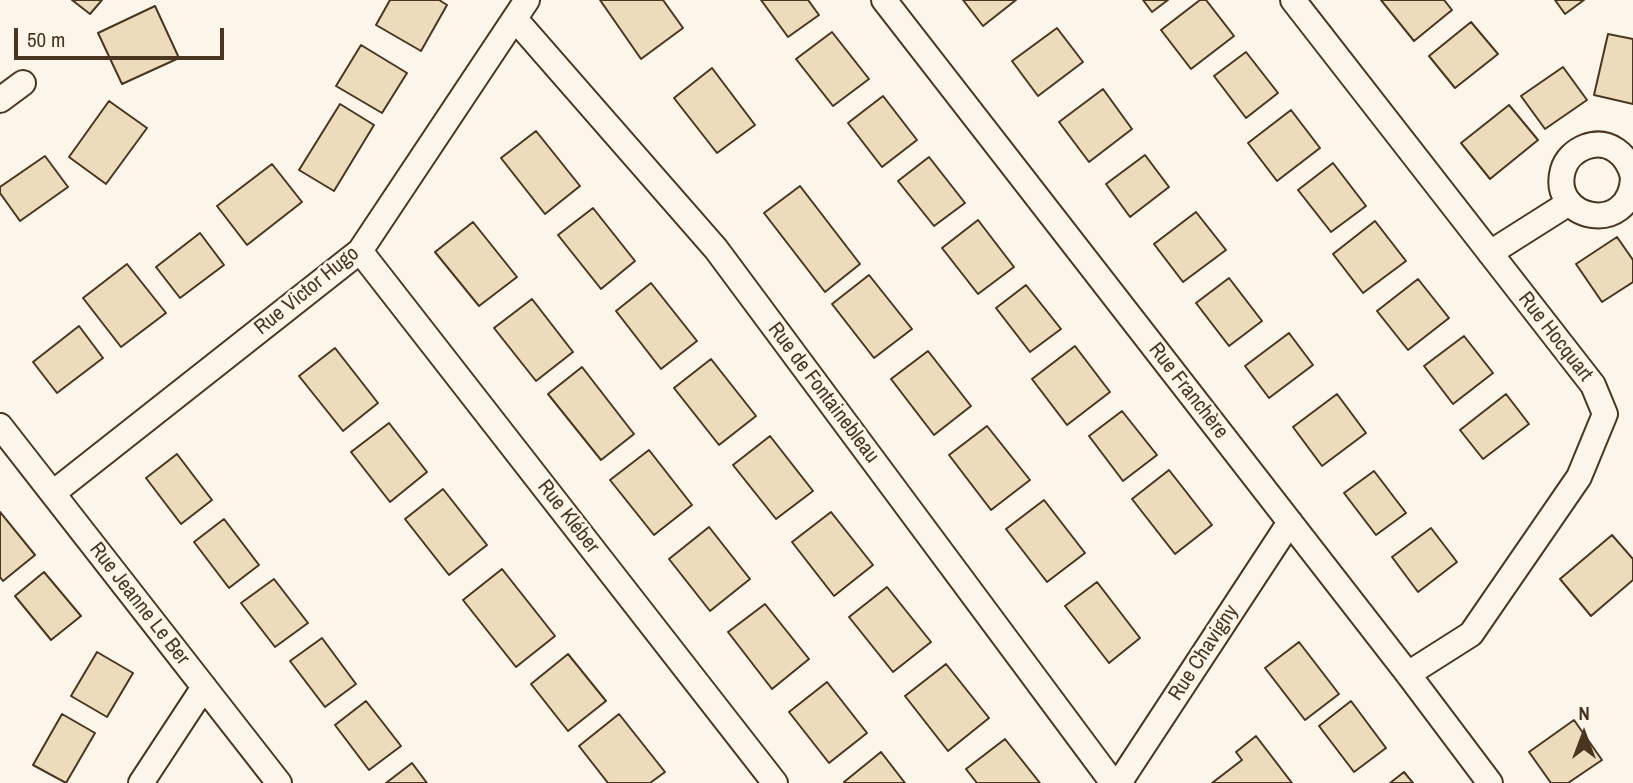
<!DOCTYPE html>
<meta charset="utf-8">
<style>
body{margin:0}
#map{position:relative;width:1633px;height:783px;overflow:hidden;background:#fbf6e9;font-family:"Archivo Narrow",sans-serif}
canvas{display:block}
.north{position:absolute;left:1549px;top:699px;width:70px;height:70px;-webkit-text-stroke:5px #fbf6e9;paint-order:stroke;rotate:0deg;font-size:19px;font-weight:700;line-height:28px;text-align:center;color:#4a3520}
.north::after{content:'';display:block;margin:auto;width:24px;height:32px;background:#4a3520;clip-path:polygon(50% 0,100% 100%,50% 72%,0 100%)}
.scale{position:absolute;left:14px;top:28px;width:210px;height:32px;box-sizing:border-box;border:4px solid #4a3520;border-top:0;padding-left:9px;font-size:21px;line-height:24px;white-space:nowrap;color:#4a3520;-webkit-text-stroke:5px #fbf6e9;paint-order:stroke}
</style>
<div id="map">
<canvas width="1633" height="783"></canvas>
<div class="north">N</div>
<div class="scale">50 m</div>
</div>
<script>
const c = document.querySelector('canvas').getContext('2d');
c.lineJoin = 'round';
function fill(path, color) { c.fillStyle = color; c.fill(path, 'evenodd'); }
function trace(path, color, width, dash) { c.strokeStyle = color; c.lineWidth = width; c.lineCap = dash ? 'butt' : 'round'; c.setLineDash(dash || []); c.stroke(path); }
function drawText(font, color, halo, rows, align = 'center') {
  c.font = font + ' "Archivo Narrow",sans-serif'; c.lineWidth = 5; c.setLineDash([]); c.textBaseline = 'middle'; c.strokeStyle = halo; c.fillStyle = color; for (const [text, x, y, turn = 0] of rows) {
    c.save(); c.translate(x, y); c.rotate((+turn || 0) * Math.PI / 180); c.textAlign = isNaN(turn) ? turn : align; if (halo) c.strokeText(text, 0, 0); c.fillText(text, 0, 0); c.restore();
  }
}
const building = new Path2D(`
 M72 0H102L90 14Z
 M390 0H439L447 5 421 51 376 25Z
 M600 0H663L683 28 641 59Z
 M761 0H808L819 15 788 37Z
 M963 0H1016L983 26Z
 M1143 0H1168L1152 12Z
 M1200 0H1206L1234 36 1191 69 1161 30Z
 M1381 0H1444L1452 10 1414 41Z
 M1555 0H1584L1565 14Z
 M155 6 179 58 122 84 98 33Z
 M1471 22 1498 54 1455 88 1429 56Z
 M1057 28 1083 62 1038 96 1012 61Z
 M832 32 869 79 833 106 796 59Z
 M1608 34 1633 39V104L1594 95Z
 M361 45 407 73 382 113 336 86Z
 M1246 52 1278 93 1246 118 1214 76Z
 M1563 67 1587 100 1545 129 1521 96Z
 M712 68 755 125 717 153 674 98Z
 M1103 89 1132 129 1089 162 1059 122Z
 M883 96 917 140 882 167 848 123Z
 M109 101 147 128 106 184 69 157Z
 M340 104 374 125 334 191 299 170Z
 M1509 105 1538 140 1490 179 1461 143Z
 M1291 110 1320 148 1277 181 1248 143Z
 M536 131 580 186 545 214 501 158Z
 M1145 155 1169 187 1130 217 1106 184Z
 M45 156 68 187 20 221 0 193V187Z
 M929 157 965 203 934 226 898 181Z
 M1333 163 1366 206 1331 232 1298 190Z
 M272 164 302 202 247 245 217 206Z
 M800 186 860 264 825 292 764 213Z
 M593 208 635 261 601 289 558 235Z
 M1196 212 1226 250 1183 282 1154 244Z
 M978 220 1014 267 978 294 942 248Z
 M1375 221 1406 261 1363 293 1333 254Z
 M473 222 517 277 479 306 435 252Z
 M200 233 224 265 180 298 156 267Z
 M1617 237 1633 260V282L1602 302 1576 264Z
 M127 264 166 313 121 347 83 298Z
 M869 275 912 329 874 358 832 304Z
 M1229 278 1262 321 1229 346 1196 303Z
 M1418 279 1449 318 1408 350 1377 311Z
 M651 283 697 341 661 369 616 311Z
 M1026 285 1061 329 1030 352 996 308Z
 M532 299 573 352 536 381 494 328Z
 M79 326 103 358 57 393 33 362Z
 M1289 333 1313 365 1269 398 1245 366Z
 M1464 336 1493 373 1453 404 1424 366Z
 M1075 346 1110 392 1067 425 1032 379Z
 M335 348 378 403 343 431 299 376Z
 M928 351 971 406 934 435 891 379Z
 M711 359 756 416 719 445 674 388Z
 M582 367 634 434 601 460 548 394Z
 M1337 394 1366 433 1322 466 1293 427Z
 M1506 394 1529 424 1483 459 1460 430Z
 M1122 411 1157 455 1123 481 1089 436Z
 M389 423 427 472 390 502 351 452Z
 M987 426 1030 480 991 510 949 455Z
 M770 436 813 491 776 519 733 465Z
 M649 450 692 505 654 535 610 480Z
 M177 454 212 500 181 524 146 478Z
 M1169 470 1212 525 1175 554 1132 499Z
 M1374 471 1406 513 1376 535 1344 493Z
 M443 489 487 545 449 575 405 519Z
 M1044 500 1085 553 1047 582 1006 529Z
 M0 512 35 555 3 581 0 577Z
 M831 512 873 565 834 596 792 542Z
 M224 519 259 565 229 588 194 542Z
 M709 527 750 579 710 611 669 559Z
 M1431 528 1457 562 1418 592 1392 557Z
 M1612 535 1633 559V580L1591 616 1560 579Z
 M502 569 555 636 516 667 463 600Z
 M44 572 81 616 51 640 15 596Z
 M274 579 308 623 275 647 241 603Z
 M1097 582 1140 638 1109 663 1065 606Z
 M887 587 931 642 893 672 849 617Z
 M765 604 809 659 772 689 728 632Z
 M322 638 356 684 325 707 290 661Z
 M1299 642 1339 694 1305 720 1265 668Z
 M97 652 133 673 107 717 71 696Z
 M568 654 606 701 568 731 531 684Z
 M946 664 989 718 948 751 905 696Z
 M827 682 867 733 829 763 789 712Z
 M366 701 401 746 369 770 335 725Z
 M1351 701 1386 748 1354 772 1319 726Z
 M62 714 95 733 66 783 33 765Z
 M619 714 665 772 650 783H608L579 746Z
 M1574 720 1602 760 1568 783H1551L1529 752Z
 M1256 736 1292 783H1212L1242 760 1236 752Z
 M1005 739 1040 783H977L966 769Z
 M881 752 905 783H845L844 782Z
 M412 763 427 783H386Z
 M1404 772 1413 783H1390Z`);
const minor = new Path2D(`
 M884 0 1408 674 1490 783
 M1293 0 1593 385 1605 414 1579 477 1471 634 1408 674
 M515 19 716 249 1113 783
 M0 100 23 83
 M1633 177C1628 155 1609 138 1585 147 1575 151 1566 159 1563 170 1549 220 1630 237 1633 178
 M360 251 775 783
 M1490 253 1569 203
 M0 426 279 783
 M53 493 360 251 527 0
 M141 783 204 687
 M1119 783 1290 522`);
const streetNames = [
 ["Rue Victor Hugo",307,291,-39],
 ["Rue Hocquart",1555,337,52],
 ["Rue Franchère",1188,391,52],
 ["Rue de Fontainebleau",823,393,53],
 ["Rue Kléber",568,517,52],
 ["Rue Jeanne Le Ber",139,604,52],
 ["Rue Chavigny",1204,653,-57]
];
fill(building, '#ecdcbc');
trace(building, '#4a3520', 2);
trace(minor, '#4a3520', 28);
trace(minor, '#fbf6e9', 24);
drawText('21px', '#4a3520', '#fbf6e9', streetNames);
</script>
